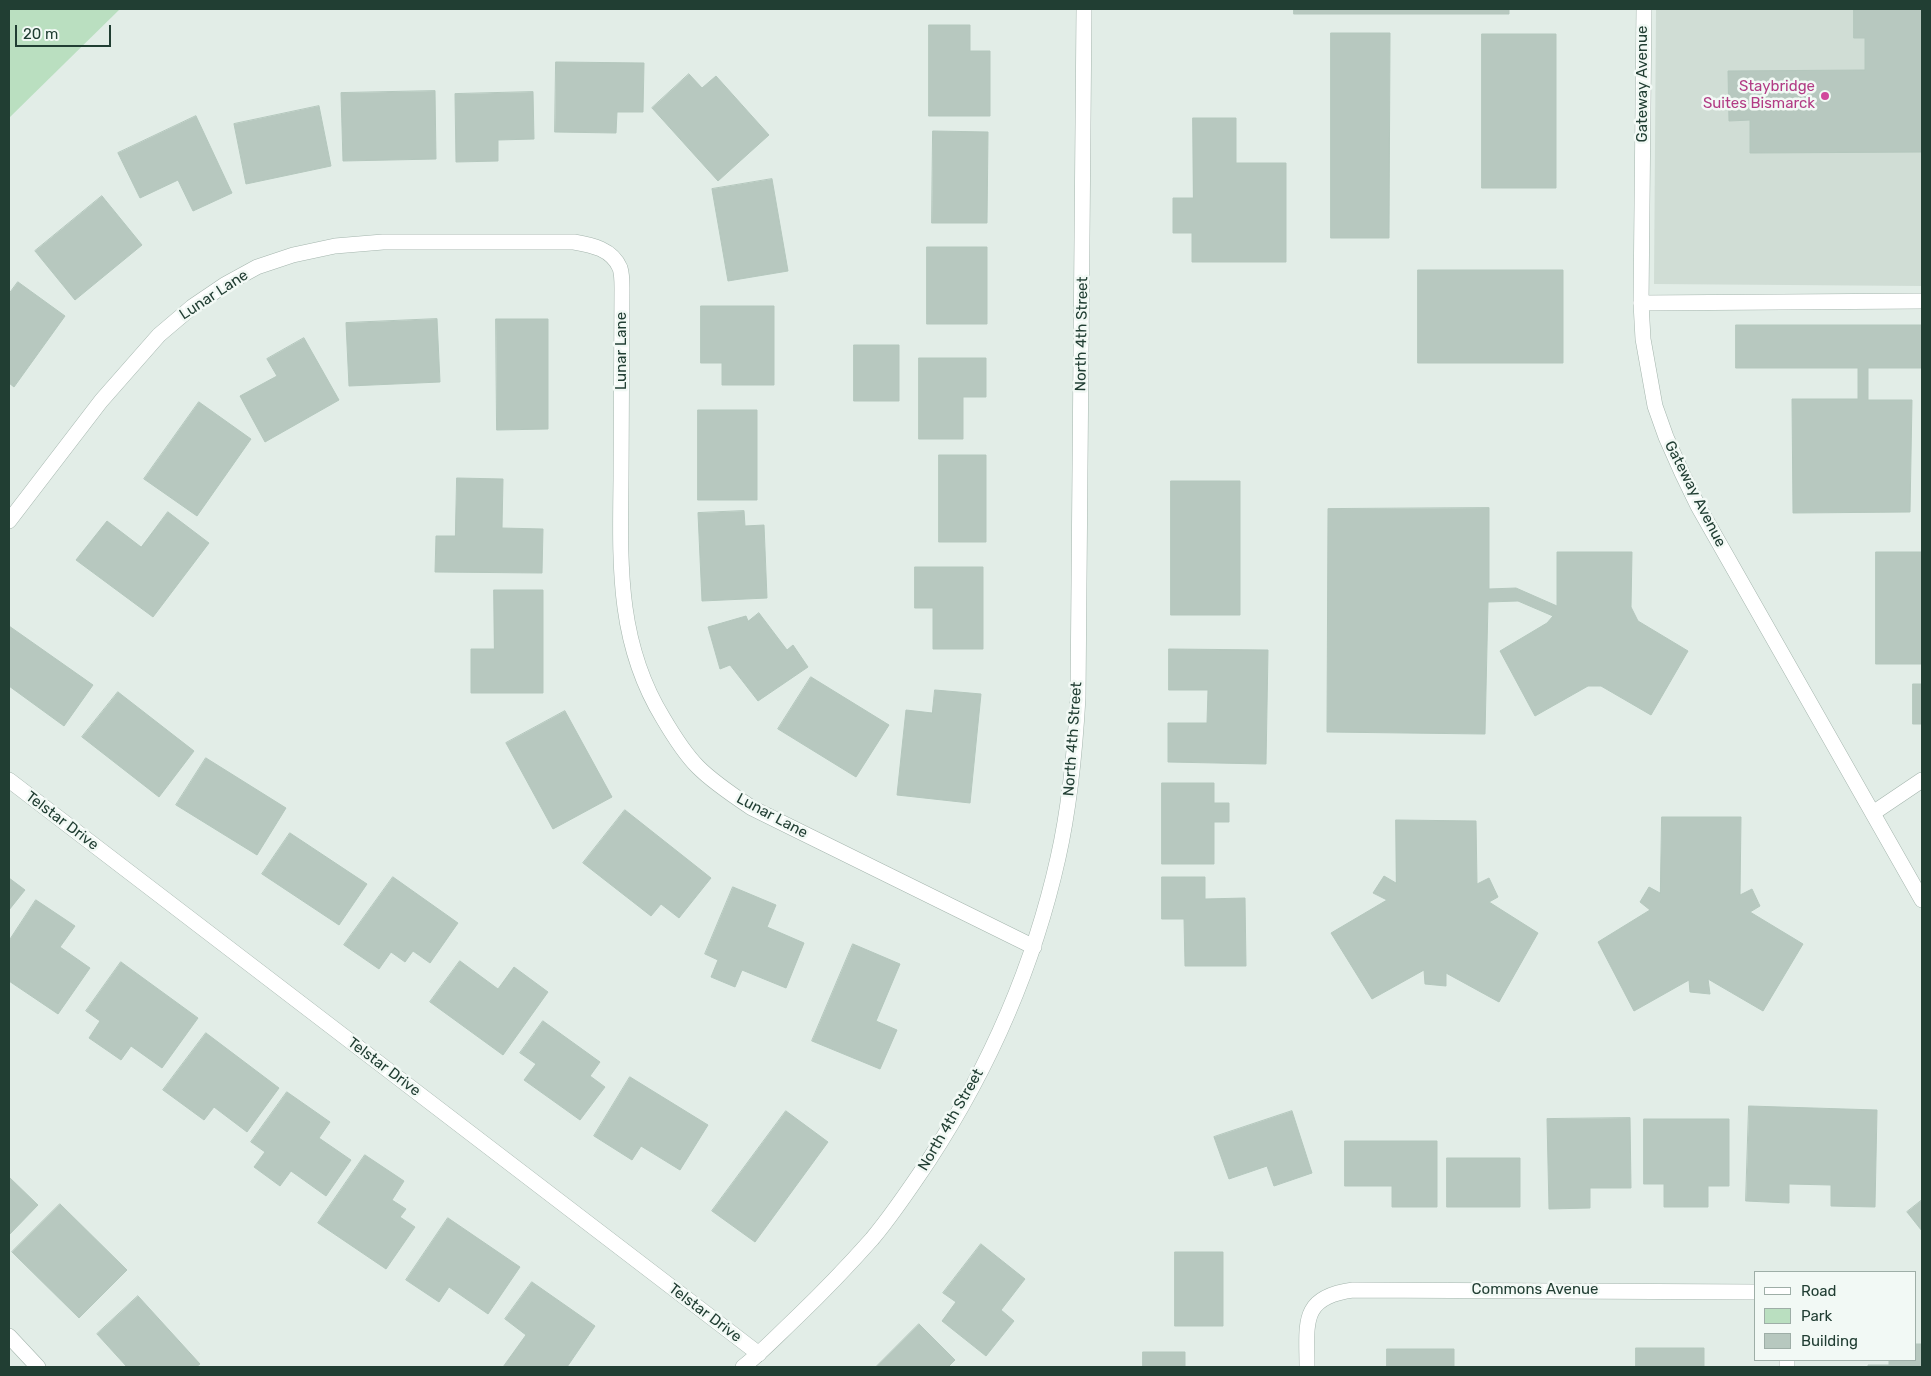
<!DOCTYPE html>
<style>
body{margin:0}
#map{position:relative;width:1931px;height:1376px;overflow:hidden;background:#e2ede7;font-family:Rubik,sans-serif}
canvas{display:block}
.frame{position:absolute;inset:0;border:10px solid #213e33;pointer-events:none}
.legend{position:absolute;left:1754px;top:1271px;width:162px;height:90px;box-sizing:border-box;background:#f2f9f5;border:1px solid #9eaea7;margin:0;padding:6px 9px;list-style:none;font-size:15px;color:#213e33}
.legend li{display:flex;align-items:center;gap:10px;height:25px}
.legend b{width:25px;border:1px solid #9eaea7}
.scale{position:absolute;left:15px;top:25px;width:96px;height:22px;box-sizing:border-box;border:2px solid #213e33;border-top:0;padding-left:6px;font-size:15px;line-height:18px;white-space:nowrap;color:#213e33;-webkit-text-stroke:4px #f2f9f5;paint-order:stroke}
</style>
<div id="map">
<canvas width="1931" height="1376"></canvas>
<div class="frame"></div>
<ul class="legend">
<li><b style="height:6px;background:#fff"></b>Road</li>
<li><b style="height:14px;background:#badfc0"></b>Park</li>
<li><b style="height:14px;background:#b7c8bf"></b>Building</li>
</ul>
<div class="scale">20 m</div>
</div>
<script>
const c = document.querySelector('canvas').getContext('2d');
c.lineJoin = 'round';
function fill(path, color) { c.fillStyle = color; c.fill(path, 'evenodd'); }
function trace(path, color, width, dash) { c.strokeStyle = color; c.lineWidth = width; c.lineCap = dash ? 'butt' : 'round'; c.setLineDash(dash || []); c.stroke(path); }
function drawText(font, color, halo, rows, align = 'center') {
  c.font = font + ' Rubik,sans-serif'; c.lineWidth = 5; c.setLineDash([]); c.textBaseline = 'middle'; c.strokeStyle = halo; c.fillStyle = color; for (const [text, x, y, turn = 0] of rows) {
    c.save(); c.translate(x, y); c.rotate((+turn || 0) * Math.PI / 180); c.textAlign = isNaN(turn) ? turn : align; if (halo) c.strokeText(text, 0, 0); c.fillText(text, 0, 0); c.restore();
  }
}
const built = new Path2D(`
 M1656 9H1922V286L1654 284Z`);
const green = new Path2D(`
 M9 9H120L9 118Z`);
const building = new Path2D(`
 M1294 9H1509V14H1294Z
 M1854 9H1922V152L1750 153V120L1729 121 1728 71 1865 70V38H1854Z
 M929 25H970V51H990V116H929Z
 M1331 33H1390L1389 238H1331Z
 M1482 34H1556V188H1482Z
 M556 62 644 63 643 112H617L616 133 555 132Z
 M689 74 702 88 716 76 769 135 718 181 652 108Z
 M435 91 436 159 343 161 341 93Z
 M533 92 534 139 498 140V161L456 162 455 94Z
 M319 106 331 166 246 184 234 124Z
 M196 116 232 193 193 211 178 180 140 198 118 153Z
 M1193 118H1236V163H1286V262H1192V233H1173V198H1193Z
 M933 131 988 132 987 223H932Z
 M772 179 788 271 728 281 712 189Z
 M102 196 142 245 75 300 35 251Z
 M927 247H987V324H927Z
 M1418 270H1563V363H1418Z
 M18 282 65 316 14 387 9 383V294Z
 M701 306H774V385H722V363H701Z
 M437 319 440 382 349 386 346 323Z
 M496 319H548V429L497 430Z
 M1736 325H1922V368H1868V400H1912L1910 512 1793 513 1792 399H1858V368H1736Z
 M304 338 339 400 265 442 240 396 277 376 267 359Z
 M854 345H899V401H854Z
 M919 358H986V397H963V439H919Z
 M199 402 251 439 197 516 144 479Z
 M698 410H757V500H698Z
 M939 455H986V542H939Z
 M457 478 503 479 502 528 543 529 542 573 435 572 436 536H455Z
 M1171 481H1240V615H1171Z
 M1489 508V589L1516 588 1557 606V552H1632L1631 607 1638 621 1688 651 1651 715 1601 686H1588L1535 716 1500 651 1547 623 1553 616 1518 601 1488 602 1485 734 1327 732 1328 509Z
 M744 511 745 526 764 525 767 598 702 601 698 513Z
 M168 512 209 543 153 617 76 560 107 521 141 547Z
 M1876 552H1922V664H1876Z
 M915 567H983V649H933V608H915Z
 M494 590H543V693H471V649H494Z
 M759 613 787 650 793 645 808 667 758 701 730 665 720 669 708 627 746 616 748 621Z
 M9 626 93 685 64 726 9 686Z
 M1169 649 1268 650 1266 764 1168 762V723H1207L1208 690H1169Z
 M811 677 889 725 856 777 778 729Z
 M1913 684H1922V724H1913Z
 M935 690 981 694 970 803 897 795 906 710 932 713Z
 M118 692 194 751 159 797 82 737Z
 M565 711 612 797 553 829 506 743Z
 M206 758 286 808 257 855 176 805Z
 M1162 783H1214V803H1229V822H1214V864H1162Z
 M625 810 711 878 679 918 661 904 651 916 583 863Z
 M1662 817H1741L1740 895 1752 889 1760 906 1750 912 1803 944 1763 1011 1708 979 1710 994 1690 992 1689 980 1634 1011 1598 942 1650 910 1640 902 1649 887 1660 893Z
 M1396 820 1476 821 1477 884 1489 878 1498 897 1489 902 1538 933 1499 1002 1446 973V986L1425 984 1424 970 1372 999 1331 933 1387 900 1373 893 1384 876 1396 883Z
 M290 833 367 884 339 925 262 874Z
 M393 877 458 923 430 963 413 951 405 962 391 952 379 969 344 945Z
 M1162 877H1205V899L1245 898 1246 966H1185L1184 919H1162Z
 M9 878 25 890 9 910Z
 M733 887 776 905 767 927 804 943 786 988 742 970 735 987 711 977 718 960 705 954Z
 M36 900 75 926 60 947 90 968 58 1014 9 981V941Z
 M853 944 900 964 876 1021 897 1030 880 1069 812 1041Z
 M460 961 498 989 514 967 548 992 503 1055 430 1002Z
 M121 962 198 1018 162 1068 131 1046 121 1060 89 1038 100 1021 86 1011Z
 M543 1021 600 1062 590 1076 605 1087 580 1120 524 1080 536 1064 520 1053Z
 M206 1033 279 1088 247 1132 214 1107 204 1120 163 1090Z
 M630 1077 708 1125 680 1170 641 1146 632 1160 594 1136Z
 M287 1092 330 1122 319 1138 351 1160 326 1196 291 1171 280 1186 254 1167 265 1152 251 1142Z
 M1749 1106 1877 1110 1875 1207 1831 1206V1185L1789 1184V1203L1746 1201Z
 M786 1111 828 1142 755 1242 712 1211Z
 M1292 1111 1312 1173 1274 1186 1267 1166 1229 1179 1214 1137Z
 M1630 1118 1631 1188H1590V1208L1549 1209 1547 1119Z
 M1644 1119H1729V1186H1708V1207H1664V1184H1644Z
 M1345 1141H1437V1207H1392V1186H1345Z
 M365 1155 404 1181 392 1200 406 1209 400 1217 415 1227 386 1269 318 1223Z
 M1447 1158H1520V1207H1447Z
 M9 1177 38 1205 9 1235Z
 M1922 1200V1231L1907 1212Z
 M60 1204 127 1270 79 1318 12 1252Z
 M448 1218 520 1267 488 1314 449 1287 439 1302 406 1280Z
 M981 1244 1025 1279 1001 1310 1014 1321 986 1356 942 1321 956 1302 943 1293Z
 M1175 1252H1223V1326H1175Z
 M532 1282 595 1326 567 1367H503L526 1335 505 1319Z
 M138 1296 200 1364 196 1367H127L97 1334Z
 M919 1324 955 1360 948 1367H876Z
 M1915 1344H1922V1367H1868V1365H1889V1360H1915Z
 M1636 1348H1704V1367H1636Z
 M1387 1349H1454V1367H1387Z
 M1143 1352H1185V1367H1143Z`);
const service = new Path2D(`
 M1641 303 1922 301
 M1873 813 1922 780`);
const minor = new Path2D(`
 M1644 9 1641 303 1643 339 1655 406 1666 437 1682 473 1698 506 1922 900
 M9 521 101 401 159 335 192 307 226 284 257 267 293 255 335 246 383 242H574C592 245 612 249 620 268 622 274 622 282 622 288 622 352 621 416 621 480 620 565 617 643 663 718 673 735 684 753 698 767 714 783 734 796 752 808L1034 947
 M9 780 759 1354
 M9 1336 38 1367
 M1307 1367C1307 1323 1300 1297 1353 1290L1755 1292
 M1787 1367V1360`);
const tertiary = new Path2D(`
 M743 1367C762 1352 779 1334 797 1317 823 1292 848 1266 872 1239 893 1214 911 1187 929 1160 989 1068 1034 965 1058 858 1070 805 1075 751 1078 697L1084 9`);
const markers = [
 [1825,96,5,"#d1479c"]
];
const streetNames = [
 ["Gateway Avenue",1643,84,-90],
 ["Lunar Lane",214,295,-33],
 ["North 4th Street",1082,334,-89],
 ["Lunar Lane",622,351,-90],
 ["Gateway Avenue",1695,494,63],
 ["North 4th Street",1073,739,-86],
 ["Lunar Lane",772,816,28],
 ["Telstar Drive",62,821,37],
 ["Telstar Drive",384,1067,37],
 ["North 4th Street",951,1120,-60],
 ["Commons Avenue",1535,1290],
 ["Telstar Drive",705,1313,37]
];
const hotelNames = [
 ["Staybridge",1815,87],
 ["Suites Bismarck",1815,104]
];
fill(built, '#d0ddd5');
fill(green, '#badfc0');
fill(building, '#b7c8bf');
trace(building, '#b4c7bd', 1);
trace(service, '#a4b5ad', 16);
trace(minor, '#a4b5ad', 16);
trace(tertiary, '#a4b5ad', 16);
trace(service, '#fff', 15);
trace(minor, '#fff', 15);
trace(tertiary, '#fff', 15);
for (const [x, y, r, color] of markers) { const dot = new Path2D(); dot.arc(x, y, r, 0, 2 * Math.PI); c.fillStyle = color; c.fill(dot); trace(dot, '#f2f9f5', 2); }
drawText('15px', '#213e33', '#f2f9f5', streetNames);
drawText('15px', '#b23c85', '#f2f9f5', hotelNames, 'right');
</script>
